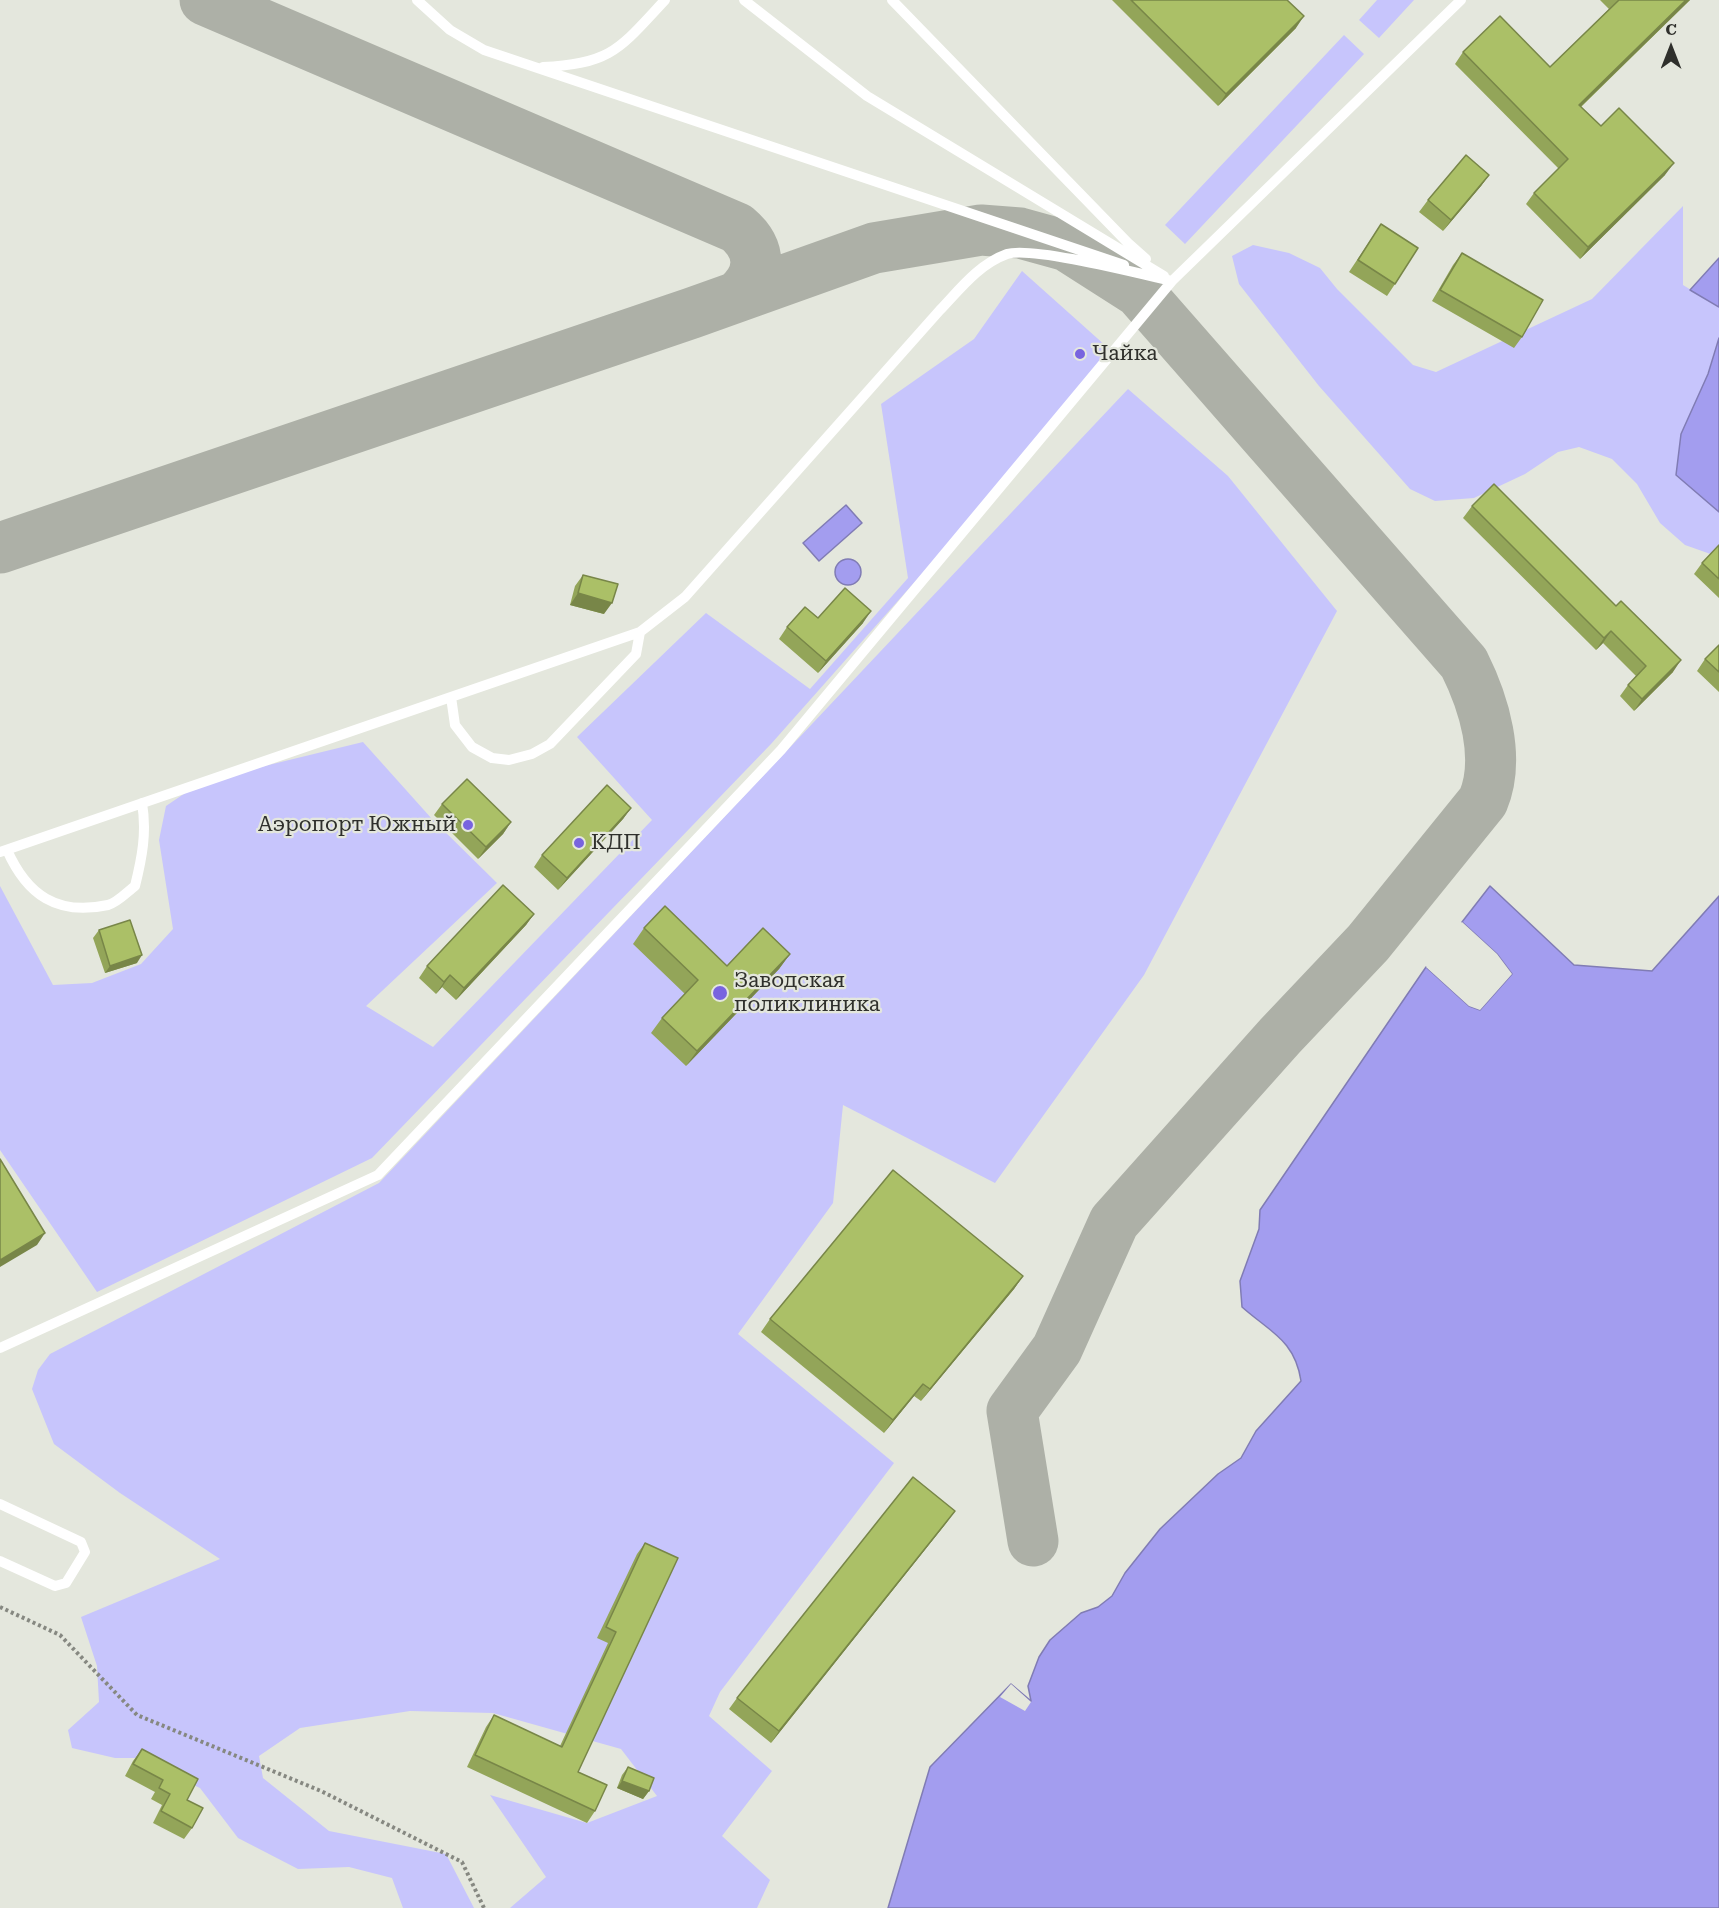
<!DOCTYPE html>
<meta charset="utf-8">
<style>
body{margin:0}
#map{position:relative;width:1719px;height:1908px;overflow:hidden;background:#e4e7dd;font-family:"Roboto Serif",serif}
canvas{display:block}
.north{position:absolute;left:1641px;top:18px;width:60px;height:60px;-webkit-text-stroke:4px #e4e7dd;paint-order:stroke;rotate:0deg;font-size:16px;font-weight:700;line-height:24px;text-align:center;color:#2f302c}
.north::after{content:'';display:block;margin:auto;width:21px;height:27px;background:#2f302c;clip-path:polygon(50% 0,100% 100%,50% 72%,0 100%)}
</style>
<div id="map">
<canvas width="1719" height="1908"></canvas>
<div class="north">С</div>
</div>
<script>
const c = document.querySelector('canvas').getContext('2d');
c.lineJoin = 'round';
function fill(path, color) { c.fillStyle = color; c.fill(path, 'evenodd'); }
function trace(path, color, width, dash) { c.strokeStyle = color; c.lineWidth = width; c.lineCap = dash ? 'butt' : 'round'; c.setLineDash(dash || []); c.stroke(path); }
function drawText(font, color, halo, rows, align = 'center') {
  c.font = font + ' "Roboto Serif",serif'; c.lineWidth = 4.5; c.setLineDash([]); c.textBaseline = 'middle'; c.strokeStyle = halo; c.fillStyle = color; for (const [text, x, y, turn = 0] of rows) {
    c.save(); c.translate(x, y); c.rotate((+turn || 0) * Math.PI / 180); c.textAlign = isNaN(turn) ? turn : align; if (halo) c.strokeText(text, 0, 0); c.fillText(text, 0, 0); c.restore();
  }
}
const green = new Path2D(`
 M1377 0H1414L1379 38 1359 20Z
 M1344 35 1364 54 1185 244 1165 225Z
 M1683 206V285L1719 307V338L1676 475 1719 512V557L1685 545 1660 523 1637 484 1612 459 1579 447 1558 452 1525 474 1474 498 1435 501 1410 489 1319 386 1239 284 1232 256 1253 245 1289 253 1320 268 1337 289 1413 365 1436 372 1592 299Z
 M1022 271 1116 355 771 744 372 1158 97 1292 0 1150V886L53 985 92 983 141 964 173 929 159 840 166 806 203 781 363 742 432 819 497 883 366 1006 433 1047 652 820 577 737 706 613 810 689 908 578 881 404 974 339Z
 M1128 389 1228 476 1337 611 1144 975 995 1183 843 1105 833 1203 738 1334 894 1463 720 1692 709 1716 772 1771 722 1836 770 1880 757 1908H510L546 1877 490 1795 587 1823 657 1796 621 1749 493 1713 410 1711 300 1728 259 1756 263 1778 329 1831 446 1854 474 1908H403L392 1878 349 1867 298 1869 238 1838 200 1788 136 1758H115L72 1748 68 1730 99 1702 97 1666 81 1617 220 1559 120 1493 54 1444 32 1389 38 1370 50 1354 379 1183Z`);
const water = new Path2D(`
 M1719 258V307L1690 290Z
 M1719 338V512L1676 475 1681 434 1708 374Z
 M846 505 862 523 819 561 803 543Z
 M835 572a13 13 0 1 1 26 0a13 13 0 1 1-26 0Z
 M1490 886 1574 965 1652 971 1719 896V1908H888L930 1767 1011 1684 1031 1701 1028 1686 1039 1657 1050 1640 1081 1613 1098 1607 1112 1596 1125 1573 1160 1529 1218 1474 1241 1458 1256 1431 1301 1381C1295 1340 1270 1332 1242 1307L1240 1281 1259 1229 1260 1210 1426 967 1469 1006 1480 1010 1512 974 1497 954 1462 922Z`);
const pier = new Path2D(`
 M1462 922 1497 954 1512 974 1480 1010 1469 1006 1426 967 1428 965 1470 1004 1479 1007 1508 974 1495 956 1460 925Z
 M1011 1684 1031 1702 1025 1711 1000 1697Z`);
const taxiway = new Path2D(`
 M205 0 737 228C762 249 762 275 738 296
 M0 548 692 313 874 248 981 230 1020 233 1067 246 1139 292 1464 663C1484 703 1501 758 1483 801L1368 943 1280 1036 1114 1222 1057 1349 1012 1411 1033 1541`);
const path = new Path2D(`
 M0 1607 60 1635 137 1715 321 1791 462 1862 484 1908`);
const service = new Path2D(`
 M417 0 450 30 484 50 1124 265
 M744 0 867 96 1164 276
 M892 0 1128 243 1146 259
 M543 67C612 64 620 48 665 0
 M451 697 455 725 472 747 492 758 509 760 532 754 550 744 636 654 640 632
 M7 850C27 895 57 916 108 905 117 903 127 892 135 886 142 858 147 832 142 803
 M0 852 640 632 685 597 940 310C960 289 979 264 1007 254 1031 246 1141 274 1172 281
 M0 1348 378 1175 781 750 1172 281 1461 0
 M0 1504 81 1542 85 1552 66 1583 55 1586 0 1561`);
const wall = new Path2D(`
 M1112 0H1287L1296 28 1218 106Z
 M1600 0H1690L1581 107 1601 126 1665 175 1580 259 1526 204 1534 193 1559 169 1455 64 1463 52 1550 67 1609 9Z
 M1489 175 1481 186 1443 231 1419 212 1428 200Z
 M1381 224 1395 284 1387 296 1349 272Z
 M1462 253 1522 337 1514 348 1432 301 1453 265Z
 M1472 506 1673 672 1634 711 1620 696 1628 685 1636 676 1603 643 1596 650 1463 518Z
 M1719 545V598L1694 574 1702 563Z
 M583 575 604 614 570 605 575 586Z
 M818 618 863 623 818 673 779 639 787 627Z
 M1719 645V692L1697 671 1705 659Z
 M442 804 511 822 503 834 478 859 434 815Z
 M631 808 623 819 558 890 534 867 542 855Z
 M534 914 526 925 456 1000 442 987 436 994 419 978 427 966Z
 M644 928 727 966 790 954 779 969 686 1066 651 1033 662 1018 685 994 633 944Z
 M99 930 137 963 105 973 93 938Z
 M1023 1276 1014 1289 921 1401 914 1396 884 1433 761 1332 770 1319Z
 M947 1522 771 1743 729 1709 737 1698Z
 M645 1543 578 1772 595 1811 587 1823 467 1767 486 1727 494 1715 560 1746 608 1643 597 1638 637 1554Z
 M142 1749 187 1800 192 1828 184 1839 153 1823 162 1805 151 1799 155 1792 125 1776 133 1761Z
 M628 1767 649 1791 643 1799 617 1788 622 1775Z`);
const shadedWall = new Path2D(`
 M1686 0H1690L1571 116 1579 105Z
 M1304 16 1296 28 1218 106 1226 94Z
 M1674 163 1665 175 1580 259 1588 247Z
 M1489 175 1481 186 1443 231 1451 220Z
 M578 593 612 603 604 614 570 605Z
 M871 611 863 623 818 673 826 661Z
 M1611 631 1603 643 1596 650 1604 638Z
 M1681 660 1673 672 1634 711 1642 699Z
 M631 808 623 819 558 890 567 878Z
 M511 822 503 834 478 859 486 847Z
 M534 914 526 925 456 1000 464 988Z
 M790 954 779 969 686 1066 697 1051Z
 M142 955 137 963 105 973 110 966Z
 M450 975 442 987 436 994 444 982Z
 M45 1233 37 1245 0 1267V1260Z
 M1023 1276 1014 1289 921 1401 930 1389Z
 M923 1384 914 1396 884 1433 893 1420Z
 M955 1511 947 1522 771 1743 779 1731Z
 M622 1781 649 1791 643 1799 617 1788Z`);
const building = new Path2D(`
 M1131 0H1287L1304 16 1226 94Z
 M1619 0H1686L1579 105 1601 126 1619 108 1674 163 1588 247 1534 193 1568 159 1463 52 1500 16 1550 67Z
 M1466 155 1489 175 1451 220 1428 200Z
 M1381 224 1418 248 1395 284 1358 260Z
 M1462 253 1543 300 1522 337 1440 290Z
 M1494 484 1616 606 1621 601 1681 660 1642 699 1628 685 1646 666 1611 631 1604 638 1472 506Z
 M1719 545V579L1702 563Z
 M583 575 618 584 612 603 578 593Z
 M845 588 871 611 826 661 787 627 805 607 818 618Z
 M1719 645V672L1705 659Z
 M467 779 511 822 486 847 442 804Z
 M607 785 631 808 567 878 542 855Z
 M503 885 534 914 464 988 450 975 444 982 427 966Z
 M665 906 727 966 763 928 790 954 697 1051 662 1018 698 980 644 928Z
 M130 920 142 955 110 966 99 930Z
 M0 1159 45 1233 0 1260Z
 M893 1170 1023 1276 930 1389 923 1384 893 1420 770 1319Z
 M913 1477 955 1511 779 1731 737 1698Z
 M645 1543 678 1558 578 1772 607 1785 595 1811 475 1755 494 1715 562 1747 616 1632 606 1627Z
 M142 1749 198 1779 187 1800 203 1808 192 1828 161 1811 170 1794 159 1788 163 1780 133 1764Z
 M628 1767 654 1778 649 1791 622 1781Z`);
const markers = [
 [1080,354,6,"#7864df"],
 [468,825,6,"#7864df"],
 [579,843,6,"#7864df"],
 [720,993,8,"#7864df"]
];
const poiNames = [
 ["Чайка",1092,354],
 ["Аэропорт Южный",456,825,"right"],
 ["КДП",591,843],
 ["Заводская",734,981],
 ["поликлиника",734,1005]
];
fill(green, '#c7c5fc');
fill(water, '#a39def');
trace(water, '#807cb4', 1.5);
fill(pier, '#e4e7dd');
trace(taxiway, '#adb0a7', 51);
trace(path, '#868881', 4, [3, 3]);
trace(service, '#fff', 10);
fill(wall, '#93a559');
fill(shadedWall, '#788648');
fill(building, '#abc067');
trace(building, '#788648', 1.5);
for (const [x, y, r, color] of markers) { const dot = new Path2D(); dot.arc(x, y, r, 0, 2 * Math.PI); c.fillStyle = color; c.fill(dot); trace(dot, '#e4e7dd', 2); }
drawText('21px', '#2f302c', '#e4e7dd', poiNames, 'left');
</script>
